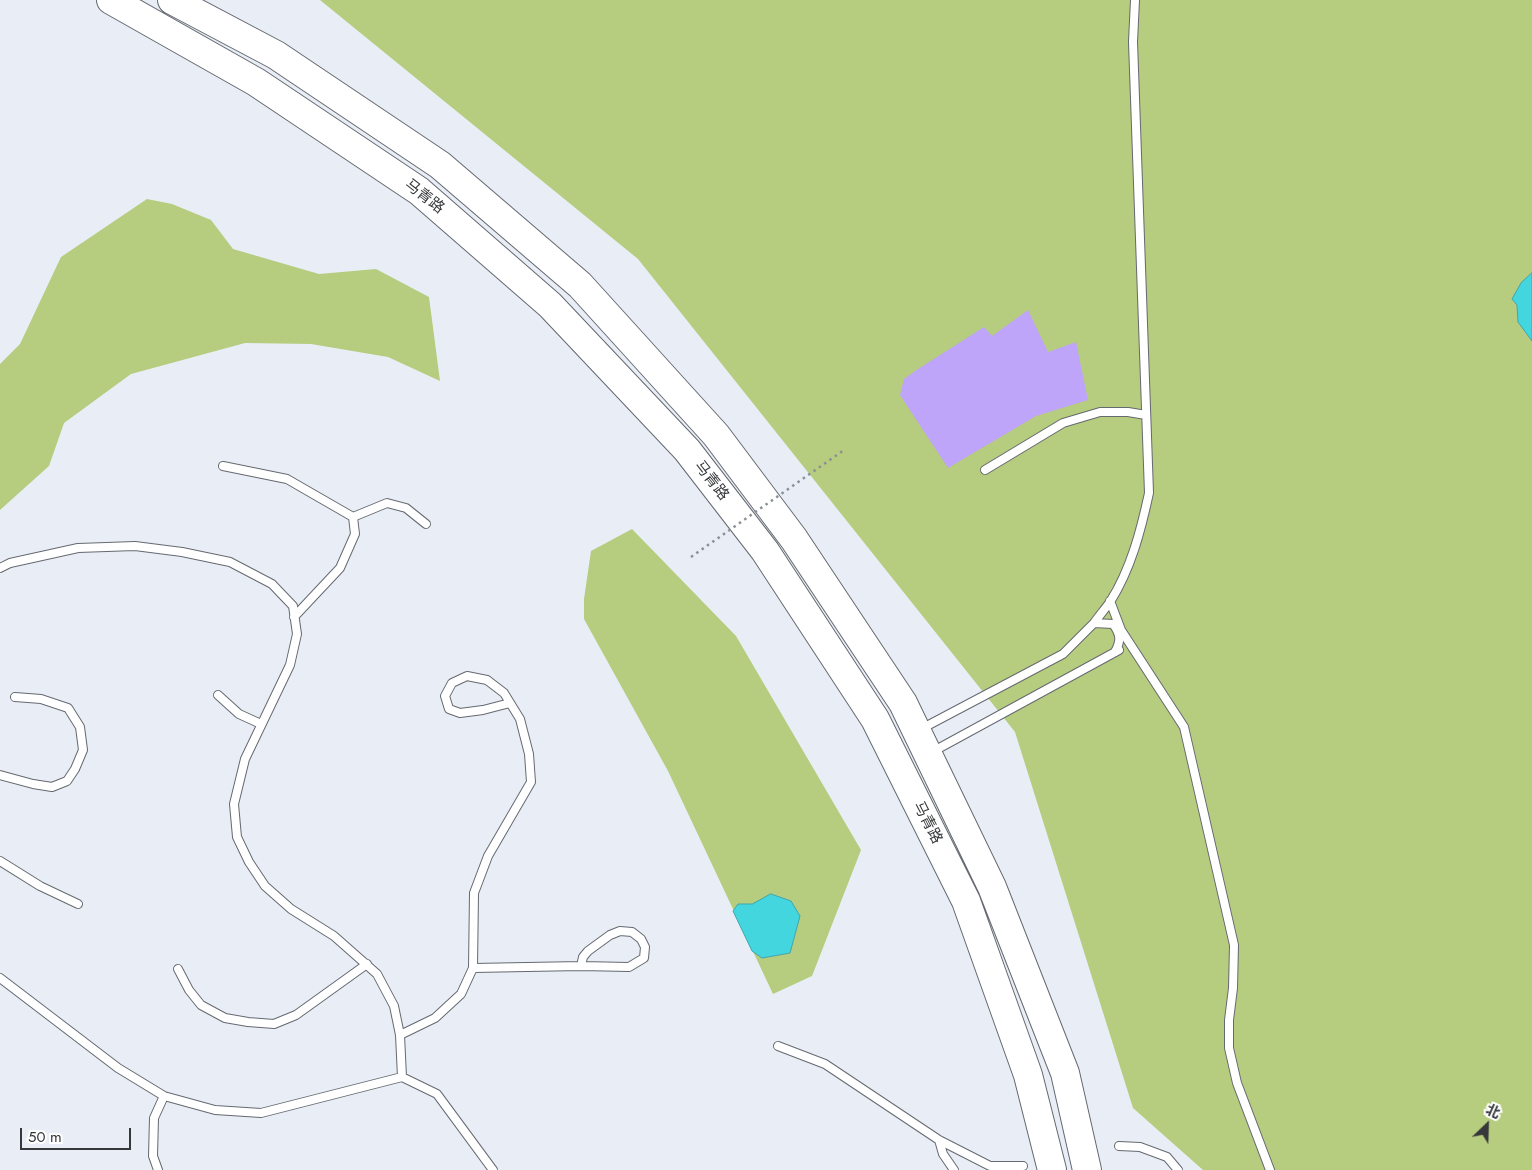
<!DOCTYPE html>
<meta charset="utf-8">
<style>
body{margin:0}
#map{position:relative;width:1532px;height:1170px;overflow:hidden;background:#e9eef6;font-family:Jost,"Noto Sans SC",sans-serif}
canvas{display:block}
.north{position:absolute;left:1462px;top:1100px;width:50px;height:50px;-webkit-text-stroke:4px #fff;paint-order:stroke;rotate:24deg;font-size:14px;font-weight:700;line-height:20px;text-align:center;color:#35373a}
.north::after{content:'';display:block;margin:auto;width:18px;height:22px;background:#35373a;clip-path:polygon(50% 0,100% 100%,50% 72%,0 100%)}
.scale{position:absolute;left:20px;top:1128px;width:111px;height:22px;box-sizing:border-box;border:2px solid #35373a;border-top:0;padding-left:6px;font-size:15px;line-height:18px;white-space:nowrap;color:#35373a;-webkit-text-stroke:4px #fff;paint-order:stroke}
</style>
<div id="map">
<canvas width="1532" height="1170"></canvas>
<div class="north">北</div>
<div class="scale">50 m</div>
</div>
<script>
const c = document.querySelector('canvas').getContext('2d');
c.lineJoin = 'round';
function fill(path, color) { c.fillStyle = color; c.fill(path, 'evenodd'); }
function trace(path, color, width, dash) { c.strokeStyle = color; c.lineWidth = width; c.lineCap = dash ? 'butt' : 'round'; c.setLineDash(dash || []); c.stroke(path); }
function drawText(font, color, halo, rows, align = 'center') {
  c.font = font + ' Jost,"Noto Sans SC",sans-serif'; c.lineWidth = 4; c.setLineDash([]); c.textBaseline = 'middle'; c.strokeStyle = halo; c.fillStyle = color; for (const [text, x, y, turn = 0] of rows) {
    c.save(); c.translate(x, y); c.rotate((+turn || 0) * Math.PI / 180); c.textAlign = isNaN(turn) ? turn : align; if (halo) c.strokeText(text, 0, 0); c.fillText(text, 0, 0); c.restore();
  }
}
const green = new Path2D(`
 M320 0H1532V1170H1203L1133 1108 1015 732 638 259Z
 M147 199 172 204 211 220 233 249 319 274 376 269 429 297 440 381 388 357 311 344 245 343 131 374 64 423 49 466 0 510V364L20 344 61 257Z
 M632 529 736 636 861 850 812 976 773 994 668 771 584 619V599L591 551Z`);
const water = new Path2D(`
 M1532 273V341L1518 322 1517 305 1512 299 1521 283Z
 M771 894 791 901 800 916 790 953 762 958 752 951 733 911 738 904H752Z`);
const building = new Path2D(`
 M1028 310 1048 352 1076 342 1088 400 1036 416 948 468 900 395 904 379 918 369 984 327 992 336Z`);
const lane = new Path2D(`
 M223 466 287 479 353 517 355 534 340 568 294 617
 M985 470 1063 423 1100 412H1128L1146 415
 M353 517 387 503 406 508 426 524
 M0 568 10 563 78 548 135 546 182 552 230 562 272 584 293 606 297 634 290 665 245 759 234 804 237 837 249 862 265 886 291 909 334 936 377 974 394 1006 400 1035 402 1077
 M1110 601 1121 630 1184 727 1234 945 1233 988 1229 1020V1048L1237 1083 1270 1170
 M1094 623C1099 616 1105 609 1110 602 1131 569 1141 530 1149 493L1133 42 1135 0
 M218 695 239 714 261 724
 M921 729 1063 654 1094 623 1113 624C1121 635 1121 641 1115 652
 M932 752 1119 650
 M0 775 33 784 52 787 67 781 75 769 83 750 80 727 68 708 41 699 15 697
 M0 861 40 886 78 904
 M473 968 581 966 629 967 644 958 645 947 641 939 632 932 620 931 610 935 588 951 583 957 581 966
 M178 969 189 990 201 1005 225 1018 248 1022 274 1024 296 1015 367 964
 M0 978 118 1068 164 1096 215 1110 261 1113 402 1077 437 1094 493 1170
 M400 1035 435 1018 461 994 473 968 474 893 488 856 531 782 529 754 520 719 504 693 487 680 467 676 452 683 445 696 449 709 460 713 483 710 510 703
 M778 1046 825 1064 939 1140 990 1166H1023
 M939 1140 943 1154 954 1170
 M1119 1146 1140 1147 1167 1157 1178 1170
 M158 1170 153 1156 154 1118 164 1096`);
const highway = new Path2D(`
 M111 0 256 82 419 191 550 305 687 450 765 551 875 719 966 901 1028 1075 1052 1170
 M172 0 276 55 440 165 580 285 716 435 794 539 903 703 992 887 1065 1073 1087 1170`);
const pathBridge = new Path2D(`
 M691 557 844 450`);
const streetNames = [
 ["马青路",424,197,38],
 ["马青路",711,481,52],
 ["马青路",927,823,63]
];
fill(green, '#b6cc7e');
fill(water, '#44d6df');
trace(water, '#40a6ae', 1);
fill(building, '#bea5f9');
trace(lane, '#656970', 10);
trace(highway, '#656970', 30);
trace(lane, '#fff', 8);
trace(highway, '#fff', 28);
trace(pathBridge, '#8c9095', 2.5, [2.5, 4]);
drawText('15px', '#35373a', '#fff', streetNames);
</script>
